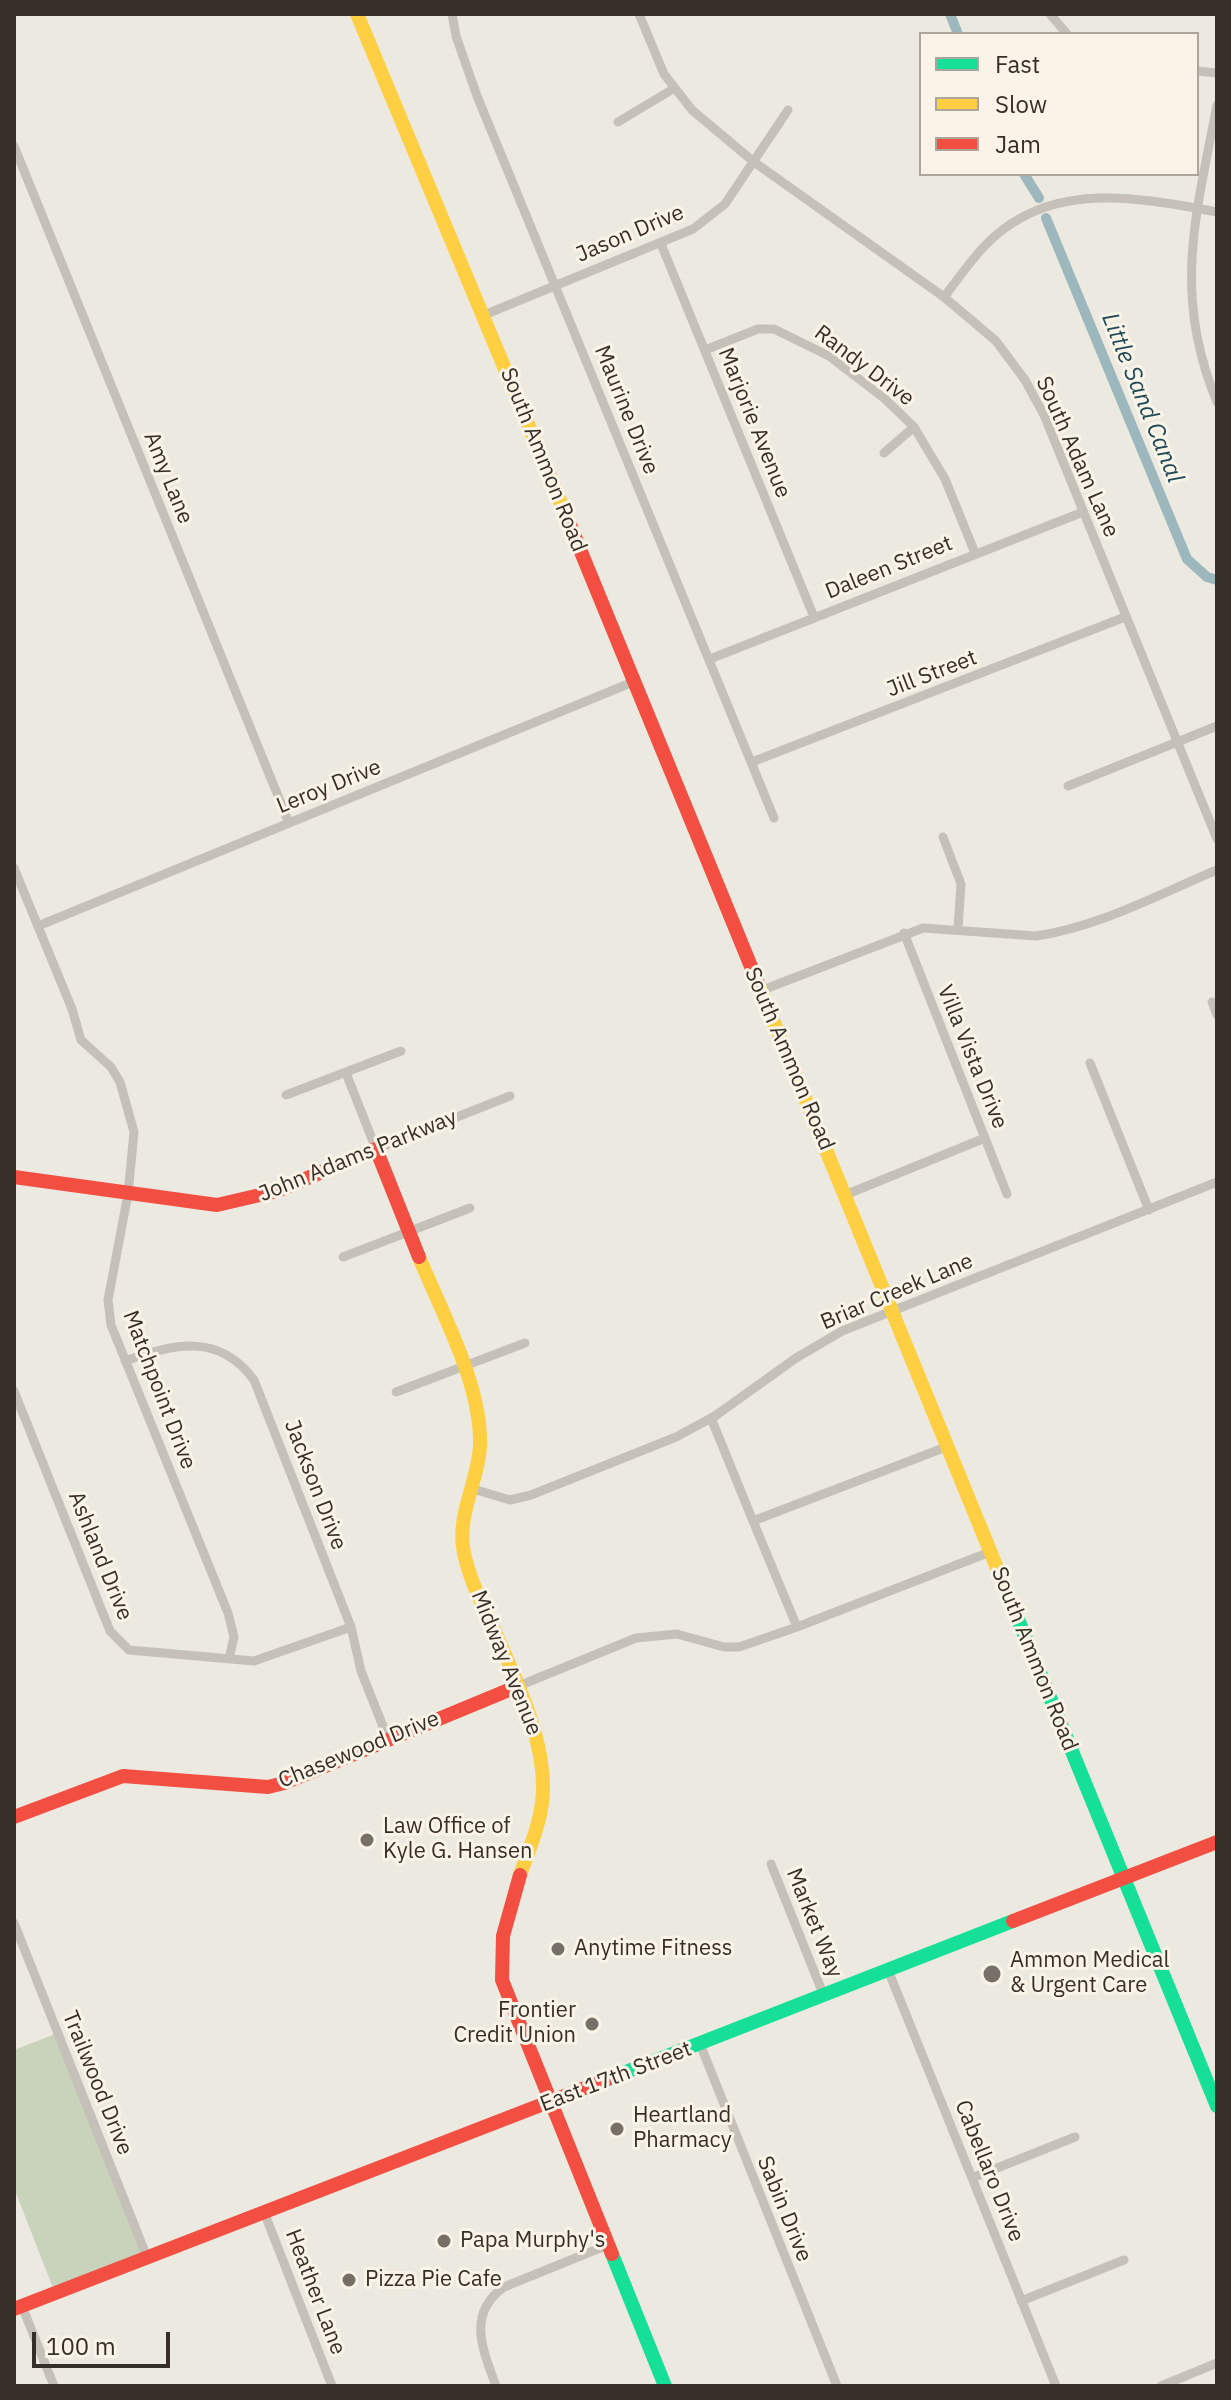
<!DOCTYPE html>
<style>
body{margin:0}
#map{position:relative;width:1231px;height:2400px;overflow:hidden;background:#ece9e0;font-family:"IBM Plex Sans",sans-serif}
canvas{display:block}
.frame{position:absolute;inset:0;border:16px solid #362f28;pointer-events:none}
.legend{position:absolute;left:919px;top:32px;width:280px;height:144px;box-sizing:border-box;background:#f9f4e7;border:2px solid #aba59b;margin:0;padding:10px 14px;list-style:none;font-size:24px;color:#362f28}
.legend li{display:flex;align-items:center;gap:16px;height:40px}
.legend b{width:40px;border:2px solid #aba59b}
.scale{position:absolute;left:32px;top:2332px;width:138px;height:36px;box-sizing:border-box;border:4px solid #362f28;border-top:0;padding-left:10px;font-size:24px;line-height:28px;white-space:nowrap;color:#362f28;-webkit-text-stroke:6px #f9f4e7;paint-order:stroke}
</style>
<div id="map">
<canvas width="1231" height="2400"></canvas>
<div class="frame"></div>
<ul class="legend">
<li><b style="height:10px;background:#16e098"></b>Fast</li>
<li><b style="height:10px;background:#ffcf43"></b>Slow</li>
<li><b style="height:10px;background:#f24e42"></b>Jam</li>
</ul>
<div class="scale">100 m</div>
</div>
<script>
const c = document.querySelector('canvas').getContext('2d');
c.lineJoin = 'round';
function fill(path, color) { c.fillStyle = color; c.fill(path, 'evenodd'); }
function trace(path, color, width, dash) { c.strokeStyle = color; c.lineWidth = width; c.lineCap = dash ? 'butt' : 'round'; c.setLineDash(dash || []); c.stroke(path); }
function drawText(font, color, halo, rows, align = 'center') {
  c.font = font + ' "IBM Plex Sans",sans-serif'; c.lineWidth = 6; c.setLineDash([]); c.textBaseline = 'middle'; c.strokeStyle = halo; c.fillStyle = color; for (const [text, x, y, turn = 0] of rows) {
    c.save(); c.translate(x, y); c.rotate((+turn || 0) * Math.PI / 180); c.textAlign = isNaN(turn) ? turn : align; if (halo) c.strokeText(text, 0, 0); c.fillText(text, 0, 0); c.restore();
  }
}
const green = new Path2D(`
 M58 2033 147 2257 55 2293 14 2188V2050Z`);
const canal = new Path2D(`
 M950 14 958 34
 M1024 174 1039 198
 M1046 218 1187 559 1207 577 1217 580`);
const street = new Path2D(`
 M452 14 456 36 477 96 774 818
 M639 14 664 74 692 110 754 162 944 297 996 341 1025 380 1044 415 1217 839
 M1050 14 1067 34
 M1197 71 1217 73
 M1217 105C1196 215 1172 294 1217 402
 M618 122 673 89
 M14 146 289 823
 M661 244 814 617
 M944 297C962 274 978 249 1001 231 1064 181 1145 199 1217 212
 M484 315 693 229 725 204 788 110
 M705 350 758 329H774L829 356 885 399 914 427 945 479 975 553
 M884 453 914 427
 M710 659 1083 512
 M752 762 1125 617
 M1068 786 1217 726
 M943 837 961 884 958 928
 M14 868 72 1009 81 1040 111 1067 120 1082 134 1132 128 1194 108 1300 111 1325 228 1613 234 1637 229 1659
 M38 926 633 682
 M904 933 1007 1194
 M760 991 923 928 1036 936C1099 927 1159 894 1217 870
 M1212 1002 1217 1015
 M1090 1063 1149 1210
 M346 1073 376 1149 510 1096
 M286 1095 401 1051
 M845 1195 985 1138
 M343 1257 470 1208
 M125 1361C173 1344 219 1332 254 1380L351 1627 361 1671 388 1739
 M14 1391 110 1631 129 1650 254 1661 351 1627
 M396 1392 525 1343
 M711 1418 753 1521 946 1447
 M470 1488 510 1500 531 1495 676 1437 715 1416 796 1358 842 1331 1217 1182
 M797 1627 990 1552
 M516 1687 636 1638 677 1634 724 1647H739L797 1627 753 1521
 M771 1864 824 1996
 M14 1923 147 2257
 M888 1970 1056 2386
 M700 2044 837 2386
 M972 2178 1075 2137
 M264 2212 332 2386
 M1021 2301 1124 2260
 M22 2306 54 2386
 M496 2386C483 2350 466 2314 504 2287L610 2244
 M1161 2386 1217 2363`);
const fast = new Path2D(`
 M1004 1585 1217 2106
 M608 2079 1013 1921
 M612 2254 665 2386`);
const slow = new Path2D(`
 M357 14 570 525
 M759 986 1004 1585
 M419 1257C442 1313 482 1385 480 1446 478 1482 456 1516 464 1553 470 1581 483 1606 495 1632 516 1680 543 1734 543 1788 543 1818 530 1847 520 1875`);
const jam = new Path2D(`
 M570 525 759 986
 M14 1177 217 1205 277 1191 376 1149 419 1257
 M14 1817 123 1776 268 1787 284 1783 516 1687
 M520 1875 503 1936 502 1980 612 2254
 M1013 1921 1217 1842
 M14 2309 608 2079`);
const markers = [
 [367,1840,8,"#767068"],
 [558,1949,8,"#767068"],
 [992,1974,10,"#767068"],
 [592,2024,8,"#767068"],
 [617,2129,8,"#767068"],
 [444,2241,8,"#767068"],
 [349,2280,8,"#767068"]
];
const streetNames = [
 ["Jason Drive",630,234,-23],
 ["Randy Drive",864,366,37],
 ["Maurine Drive",626,410,68],
 ["Marjorie Avenue",754,423,68],
 ["South Adam Lane",1077,457,66],
 ["South Ammon Road",543,460,68],
 ["Amy Lane",168,478,68],
 ["Daleen Street",889,568,-22],
 ["Jill Street",932,674,-21],
 ["Leroy Drive",329,787,-22],
 ["Villa Vista Drive",972,1057,68],
 ["South Ammon Road",789,1059,67],
 ["John Adams Parkway",358,1156,-22],
 ["Briar Creek Lane",897,1292,-23],
 ["Matchpoint Drive",159,1390,69],
 ["Jackson Drive",315,1485,69],
 ["Ashland Drive",100,1556,68],
 ["South Ammon Road",1034,1659,68],
 ["Midway Avenue",506,1663,68],
 ["Chasewood Drive",359,1750,-22],
 ["Market Way",814,1923,68],
 ["East 17th Street",616,2077,-21],
 ["Trailwood Drive",97,2083,68],
 ["Cabellaro Drive",989,2171,68],
 ["Sabin Drive",784,2209,68],
 ["Heather Lane",315,2292,69]
];
const poiNames = [
 ["Law Office of",383,1827],
 ["Kyle G. Hansen",383,1852],
 ["Anytime Fitness",574,1949],
 ["Ammon Medical",1010,1961],
 ["& Urgent Care",1010,1986],
 ["Frontier",576,2011,"right"],
 ["Credit Union",576,2036,"right"],
 ["Heartland",633,2116],
 ["Pharmacy",633,2141],
 ["Papa Murphy's",460,2241],
 ["Pizza Pie Cafe",365,2280]
];
const waterNames = [
 ["Little Sand Canal",1142,398,68]
];
fill(green, '#c9d2ba');
trace(canal, '#9db8bd', 10);
trace(street, '#c5c1b9', 9);
trace(fast, '#16e098', 14);
trace(slow, '#ffcf43', 14);
trace(jam, '#f24e42', 14);
for (const [x, y, r, color] of markers) { const dot = new Path2D(); dot.arc(x, y, r, 0, 2 * Math.PI); c.fillStyle = color; c.fill(dot); trace(dot, '#f9f4e7', 3); }
drawText('22px', '#362f28', '#f9f4e7', streetNames);
drawText('22px', '#362f28', '#f9f4e7', poiNames, 'left');
drawText('italic 24px', '#1e4957', '#f9f4e7', waterNames);
</script>
